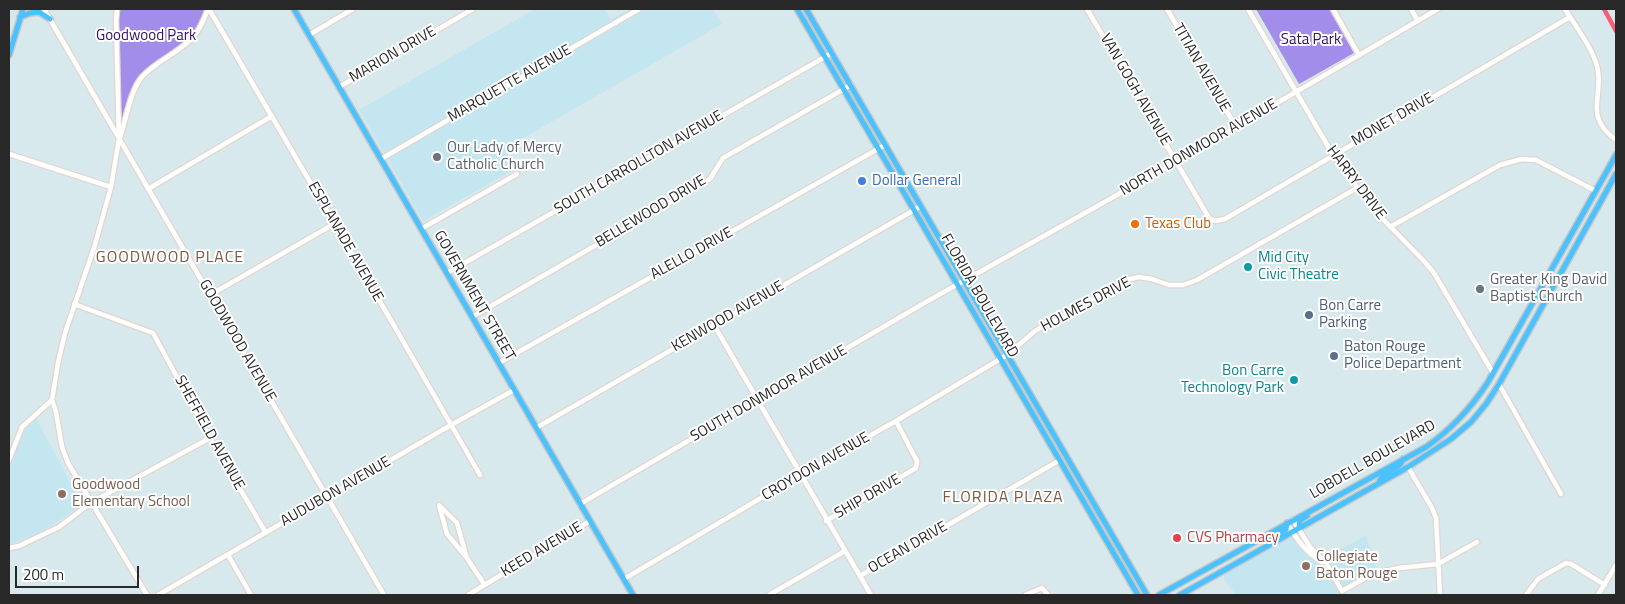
<!DOCTYPE html>
<style>
body{margin:0}
#map{position:relative;width:1625px;height:604px;overflow:hidden;background:#d7e9ec;font-family:"Titillium Web",sans-serif}
canvas{display:block}
.frame{position:absolute;inset:0;border:10px solid #282828;pointer-events:none}
.scale{position:absolute;left:15px;top:566px;width:124px;height:22px;box-sizing:border-box;border:2px solid #282828;border-top:0;padding-left:6px;font-size:15px;line-height:18px;white-space:nowrap;color:#282828;-webkit-text-stroke:4px #fff;paint-order:stroke}
</style>
<div id="map">
<canvas width="1625" height="604"></canvas>
<div class="frame"></div>
<div class="scale">200 m</div>
</div>
<script>
const c = document.querySelector('canvas').getContext('2d');
c.lineJoin = 'round';
function fill(path, color) { c.fillStyle = color; c.fill(path, 'evenodd'); }
function trace(path, color, width, dash) { c.strokeStyle = color; c.lineWidth = width; c.lineCap = dash ? 'butt' : 'round'; c.setLineDash(dash || []); c.stroke(path); }
function drawText(font, color, halo, rows, align = 'center') {
  c.font = font + ' "Titillium Web",sans-serif'; c.lineWidth = 4; c.setLineDash([]); c.textBaseline = 'middle'; c.strokeStyle = halo; c.fillStyle = color; for (const [text, x, y, turn = 0] of rows) {
    c.save(); c.translate(x, y); c.rotate((+turn || 0) * Math.PI / 180); c.textAlign = isNaN(turn) ? turn : align; if (halo) c.strokeText(text, 0, 0); c.fillText(text, 0, 0); c.restore();
  }
}
const education = new Path2D(`
 M535 9H604L611 19 630 9H713L722 24 504 149 515 169 423 221 359 110Z
 M36 418 83 506 36 535 9 544V465L24 428Z
 M1366 535 1377 570 1364 575 1339 590 1341 595H1236L1224 579V575L1226 572 1287 537 1294 538 1304 551 1317 563Z`);
const green = new Path2D(`
 M120 9H205V10L199 27 185 43 142 75 121 127H119L120 67 118 21Z
 M1256 9H1329L1354 53 1299 84Z`);
const canal = new Path2D(`
 M1604 9 1616 31`);
const minor = new Path2D(`
 M44 9 384 595
 M117 9 116 20 119 139 111 187 94 248 65 333 58 363 52 400 56 412 62 447 68 463 147 595
 M209 9 396 329 480 475
 M1087 9 1209 218 1215 221 1225 219 1570 17
 M1167 9 1236 127
 M1248 9 1333 155 1375 211 1423 260 1434 273 1493 373
 M1333 9 1359 55
 M1411 9 1418 21
 M1565 9C1575 26 1592 47 1597 66 1605 96 1582 115 1616 140
 M309 35 353 9
 M339 87 473 9
 M120 138C126 120 130 91 142 77 157 60 180 53 194 36 201 28 204 19 208 9
 M9 154 111 187
 M381 159 639 9
 M148 189 272 116
 M1390 227 1500 165 1522 159 1536 160 1596 191
 M421 229 517 174
 M447 273 832 53
 M210 295 334 224
 M74 304 153 333 210 438 266 533
 M472 317 710 179 723 158 851 85
 M714 325 871 595
 M499 363 885 145
 M1499 384 1561 494
 M536 428 921 206
 M9 460 22 427 52 400
 M1408 467 1432 508 1436 518 1440 595
 M580 504 926 302 1176 162 1438 9
 M439 505 447 534 467 558 484 584
 M440 506 457 523 466 555
 M1293 520 1310 547 1326 563 1342 591 1369 576 1381 572 1399 568 1438 564 1477 542
 M826 521 916 468 917 461 896 421
 M1287 523C1296 538 1306 553 1322 562
 M9 548 19 546 59 527 92 502 210 438
 M228 555 251 595
 M860 576 1060 460
 M624 579 800 475 896 421 1007 355 1035 331 1126 280 1139 277 1152 279 1169 285H1183L1197 280 1357 188
 M158 595 451 425 514 390
 M468 595 590 521
 M769 595 845 551
 M1025 595 1042 588 1048 595
 M1526 595 1538 579 1566 563 1571 564 1605 585
 M1598 595 1616 565`);
const major = new Path2D(`
 M294 9 633 595
 M797 9 1138 595
 M806 9 1147 595
 M20 17 30 13 39 12 50 19
 M9 55 23 9
 M1379 482C1383 470 1400 471 1403 459
 M1299 528 1300 520 1307 516
 M1268 545 1271 540 1286 529 1287 523
 M1159 595 1426 447C1452 429 1471 408 1488 382L1616 155
 M1180 595 1408 467 1451 439 1471 422 1486 404 1499 384 1616 174`);
const markers = [
 [437,157,5,"#6b7280"],
 [862,181,5,"#3f7fe0"],
 [1135,224,5,"#e8710a"],
 [1248,267,5,"#0f9aa8"],
 [1480,289,5,"#6b7280"],
 [1309,315,5,"#5c6f8a"],
 [1334,356,5,"#5c6f8a"],
 [1294,380,5,"#0f9aa8"],
 [62,494,5,"#8d6e63"],
 [1177,538,5,"#e0444e"],
 [1306,566,5,"#8d6e63"]
];
const parkNames = [
 ["Goodwood Park",146,36],
 ["Sata Park",1311,40]
];
const streetNames = [
 ["MARION DRIVE",393,55,-30],
 ["TITIAN AVENUE",1201,68,60],
 ["MARQUETTE AVENUE",510,84,-30],
 ["VAN GOGH AVENUE",1135,90,60],
 ["MONET DRIVE",1393,120,-30],
 ["NORTH DONMOOR AVENUE",1199,148,-30],
 ["SOUTH CARROLLTON AVENUE",639,163,-30],
 ["HARRY DRIVE",1356,183,53],
 ["BELLEWOOD DRIVE",651,212,-31],
 ["ESPLANADE AVENUE",345,242,60],
 ["ALELLO DRIVE",692,254,-29],
 ["GOVERNMENT STREET",474,296,60],
 ["FLORIDA BOULEVARD",979,296,60],
 ["HOLMES DRIVE",1086,305,-28],
 ["KENWOOD AVENUE",728,317,-30],
 ["GOODWOOD AVENUE",237,341,60],
 ["SOUTH DONMOOR AVENUE",769,394,-30],
 ["SHEFFIELD AVENUE",209,433,61],
 ["LOBDELL BOULEVARD",1373,460,-30],
 ["CROYDON AVENUE",816,467,-30],
 ["AUDUBON AVENUE",336,492,-30],
 ["SHIP DRIVE",868,497,-30],
 ["OCEAN DRIVE",908,548,-30],
 ["KEED AVENUE",542,550,-31]
];
const worshipNames = [
 ["Our Lady of Mercy",447,148],
 ["Catholic Church",447,165],
 ["Greater King David",1490,280],
 ["Baptist Church",1490,297]
];
const shopNames = [
 ["Dollar General",872,181]
];
const foodNames = [
 ["Texas Club",1145,224]
];
const cultureNames = [
 ["Mid City",1258,258],
 ["Civic Theatre",1258,275],
 ["Bon Carre",1284,371,"right"],
 ["Technology Park",1284,388,"right"]
];
const serviceNames = [
 ["Bon Carre",1319,306],
 ["Parking",1319,323],
 ["Baton Rouge",1344,347],
 ["Police Department",1344,364]
];
const educationNames = [
 ["Goodwood",72,485],
 ["Elementary School",72,502],
 ["Collegiate",1316,557],
 ["Baton Rouge",1316,574]
];
const healthNames = [
 ["CVS Pharmacy",1187,538]
];
const neighbourhoodNames = [
 ["GOODWOOD PLACE",170,258],
 ["FLORIDA PLAZA",1003,498]
];
fill(education, '#c4e6f0');
fill(green, '#a28dea');
trace(canal, '#fb5d77', 4.5);
trace(minor, '#e3d5cd', 7);
trace(major, '#c7c7c7', 8);
trace(minor, '#fff', 4.5);
trace(major, '#4ac2ff', 5);
for (const [x, y, r, color] of markers) { const dot = new Path2D(); dot.arc(x, y, r, 0, 2 * Math.PI); c.fillStyle = color; c.fill(dot); trace(dot, '#fff', 2); }
drawText('15px', '#32126b', '#fff', parkNames);
drawText('15px', '#282828', '#fff', streetNames);
drawText('15px', '#5b616d', '#fff', worshipNames, 'left');
drawText('15px', '#366cbe', '#fff', shopNames, 'left');
drawText('15px', '#c56008', '#fff', foodNames, 'left');
drawText('15px', '#0d838f', '#fff', cultureNames, 'left');
drawText('15px', '#4e5e75', '#fff', serviceNames, 'left');
drawText('15px', '#785e54', '#fff', educationNames, 'left');
drawText('15px', '#be3a42', '#fff', healthNames, 'left');
c.letterSpacing = '1px';
drawText('16px', '#7d5a44', '#fff', neighbourhoodNames);
c.letterSpacing = '0px';
</script>
